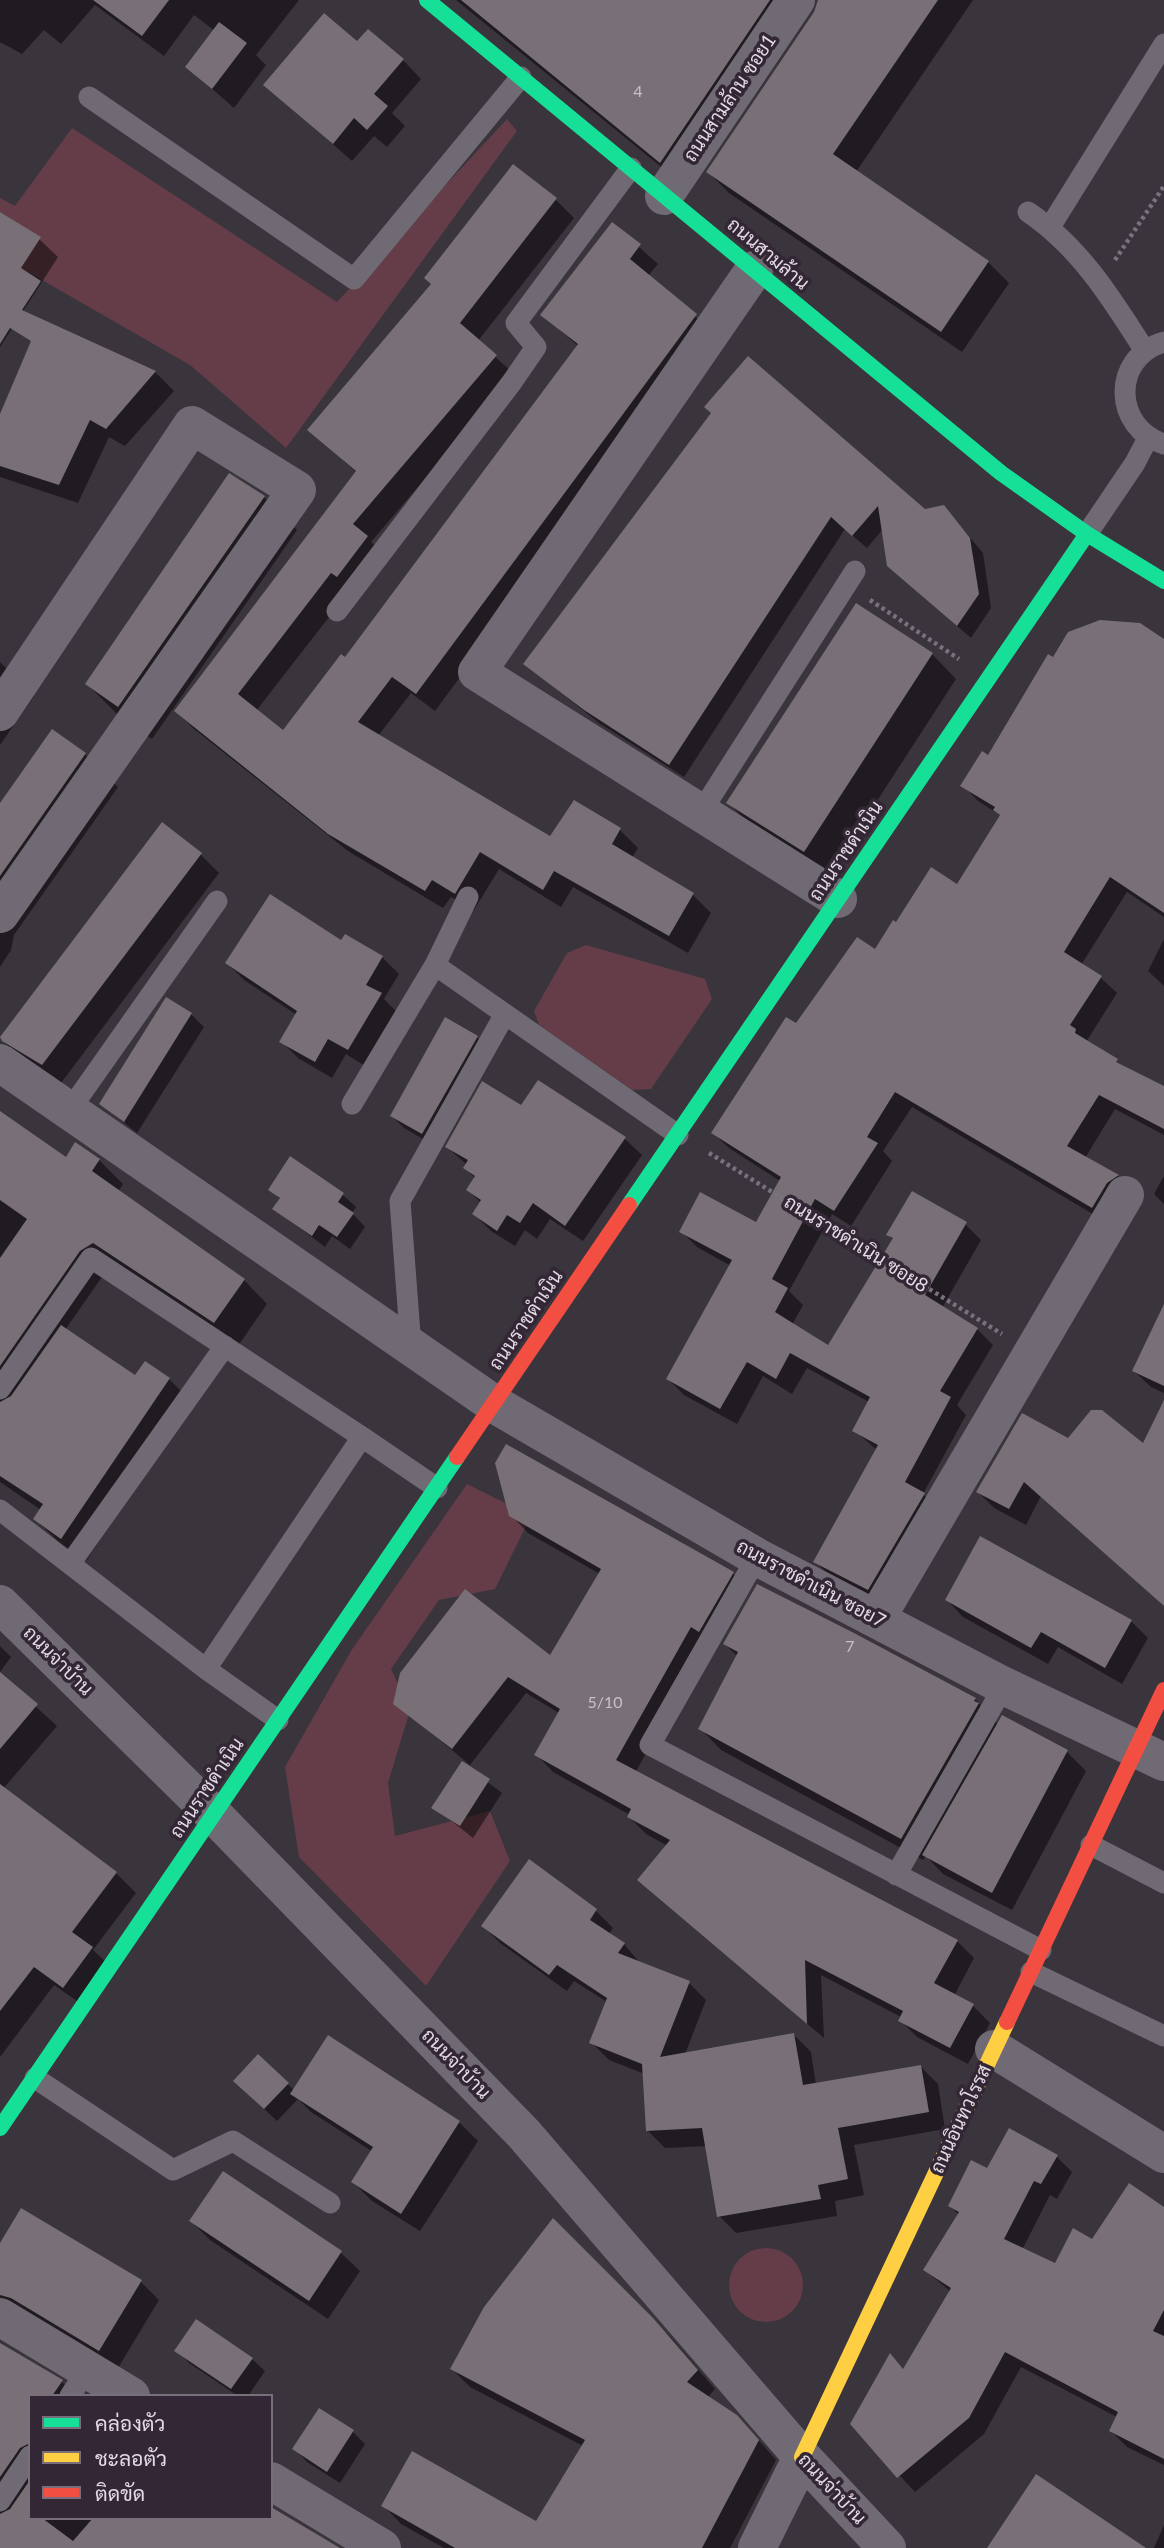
<!DOCTYPE html>
<meta charset="utf-8">
<style>
body{margin:0}
#map{position:relative;width:1164px;height:2548px;overflow:hidden;background:#3a343c;font-family:Lato,Sarabun,sans-serif}
canvas{display:block}
.legend{position:absolute;left:28px;top:2394px;width:245px;height:126px;box-sizing:border-box;background:#332635;border:2px solid #796e7b;margin:0;padding:9px 12px;list-style:none;font-size:21px;color:#e2dae4}
.legend li{display:flex;align-items:center;gap:14px;height:35px}
.legend b{width:35px;border:2px solid #796e7b}
</style>
<div id="map">
<canvas width="1164" height="2548"></canvas>
<ul class="legend">
<li><b style="height:9px;background:#16e098"></b>คล่องตัว</li>
<li><b style="height:9px;background:#ffcf43"></b>ชะลอตัว</li>
<li><b style="height:9px;background:#f24e42"></b>ติดขัด</li>
</ul>
</div>
<script>
const c = document.querySelector('canvas').getContext('2d');
c.lineJoin = 'round';
function fill(path, color) { c.fillStyle = color; c.fill(path, 'evenodd'); }
function trace(path, color, width, dash) { c.strokeStyle = color; c.lineWidth = width; c.lineCap = dash ? 'butt' : 'round'; c.setLineDash(dash || []); c.stroke(path); }
function drawText(font, color, halo, rows, align = 'center') {
  c.font = font + ' Lato,Sarabun,sans-serif'; c.lineWidth = 7; c.setLineDash([]); c.textBaseline = 'middle'; c.strokeStyle = halo; c.fillStyle = color; for (const [text, x, y, turn = 0] of rows) {
    c.save(); c.translate(x, y); c.rotate((+turn || 0) * Math.PI / 180); c.textAlign = isNaN(turn) ? turn : align; if (halo) c.strokeText(text, 0, 0); c.fillText(text, 0, 0); c.restore();
  }
}
const green = new Path2D(`
 M507 119 517 131 286 448 190 365 21 268 40 237 0 212V198L15 206 72 128 337 302Z
 M586 945 705 979 712 999 651 1089 632 1090 539 1025 534 1011 567 953Z
 M467 1484 531 1516 495 1589 439 1600 391 1669 410 1710 388 1783 395 1836 490 1811 510 1861 426 1986 299 1857 285 1767 351 1651Z
 M729 2285a37 37 0 1 1 74 0a37 37 0 1 1-74 0Z`);
const shadow = new Path2D(`
 M0 0H299L256 55 266 65 234 108 187 67 215 31 194 15 164 56 95 5 61 44 44 30 22 54 0 42Z
 M456 0H811L681 183Z
 M819 0H973L856 172 988 262 1009 283 962 352 729 193 708 172 816 13Z
 M358 44 403 60 421 79 392 113 405 126 387 147 374 136 352 161 266 85Z
 M556 200 574 218 478 341 514 374 371 542 385 555 350 590 256 711 283 732 346 660 578 346 543 315 613 224 658 264 648 276 714 333 435 711 411 693 378 736 551 838 620 830 638 848 632 858 693 895 711 913 688 953 573 887 561 907 499 869 474 910 451 897 443 908 348 851 194 729 176 711 357 473 310 430Z
 M0 214 39 239 58 257 0 347Z
 M42 321 155 372 174 391 125 446 109 437 78 503 0 477V419Z
 M713 413 924 511 944 507 983 553 991 608 971 638 903 579 883 529 867 548 845 529 684 777 599 723 525 664Z
 M264 497 297 530 152 739 120 717 87 684Z
 M1164 641V917L1127 892 1081 965 1101 978 1117 993 1086 1042 1123 1067 1164 1088V1135L1115 1109 1085 1158 1118 1176 1133 1191 1108 1223 912 1107 883 1151 892 1161 851 1226 832 1214 789 1291 803 1305 792 1325 829 1347 894 1240 889 1235 965 1224 981 1240 942 1308 977 1329 993 1345 957 1405 966 1415 923 1494 940 1510 884 1605 831 1577 815 1561 878 1451 854 1430 869 1402 807 1368 792 1394 763 1376 737 1424 684 1395 668 1379 731 1266 697 1247 681 1231 757 1225 780 1181 729 1148 713 1133 796 1025 875 951 897 924 958 886 1000 815 978 801 963 785 988 757 1054 660Z
 M932 654 956 679 829 875 752 827 728 802Z
 M0 662 34 696 0 745Z
 M85 754 118 787 14 935 11 950 0 967V806Z
 M200 854 219 873 61 1083 20 1057 1 1039Z
 M1164 939V986L1148 971Z
 M342 942 382 957 399 974 384 999 397 1012 365 1066 346 1054 332 1078 298 1058 281 1041 297 1015 244 980 227 963Z
 M191 1014 204 1027 137 1133 101 1104Z
 M477 1037 489 1050 435 1146 404 1128 392 1116Z
 M522 1108 625 1139 642 1155 583 1241 550 1219 537 1239 525 1230 515 1246 491 1231 474 1214 481 1203 468 1190 476 1179 465 1168 467 1165 447 1147Z
 M0 1113 66 1160H99L123 1184 118 1192 244 1280 267 1304 238 1346 104 1274 65 1330 136 1377 146 1363 169 1379 193 1403 86 1561 59 1542 35 1519 41 1510 0 1482Z
 M290 1159 343 1195 356 1207 352 1213 365 1227 350 1249 332 1236 325 1247 275 1209 281 1200 270 1189Z
 M1164 1176V1204L1154 1194Z
 M1164 1339V1393L1151 1387 1134 1371Z
 M1164 1404V1606L1041 1496 1026 1525 994 1508 978 1492 1069 1440 1143 1446Z
 M511 1515 732 1573 750 1590 708 1643 635 1773 957 1941 974 1958 954 1996 973 2006 990 2023 968 2064 917 2037 900 2020 901 2017 821 1975 824 2038 657 1897 639 1880 668 1846 646 1834 629 1817 630 1815 553 1772 536 1754 559 1713 526 1693 470 1765 395 1703 551 1658 600 1574 528 1533Z
 M947 1600 1131 1621 1148 1638 1122 1684 1058 1647 1048 1664 963 1617Z
 M725 1644 975 1699 999 1725 1067 1752 1086 1771 1012 1910 943 1874 926 1856 923 1860 721 1750 700 1728 738 1657Z
 M0 1646 11 1657 0 1672Z
 M0 1674 57 1726 3 1789 116 1873 136 1893 93 1950 112 1968 84 2006 54 1985 0 2057Z
 M462 1763 502 1793 473 1838 434 1807Z
 M529 1862 596 1911 613 1928 609 1934 624 1944 640 1963 689 1983 706 2000 685 2054 794 2035 811 2052 816 2085 921 2067 938 2084 945 2129 854 2145 864 2195 835 2201 837 2216 736 2233 719 2216 707 2146 665 2148 648 2131 645 2074 609 2060 592 2043 607 2002 574 1981 567 1991 500 1943 483 1926Z
 M328 2038 459 2122 478 2141 420 2231 372 2201 353 2182 373 2152 311 2112 298 2099 277 2121 248 2094 258 2057 294 2090Z
 M1056 2156 1072 2172 1057 2199 1050 2195 1022 2250 1055 2265 1093 2241 1164 2208V2465L1127 2447 1111 2431 1117 2417 1021 2367 984 2434 915 2492 852 2424 890 2356 904 2370 951 2292 925 2270 959 2215 950 2206 987 2170Z
 M223 2174 341 2253 360 2271 328 2319 210 2240 191 2221Z
 M553 2221 671 2338 715 2389 707 2398 755 2436 776 2460 730 2548H444L401 2524 383 2505 537 2524 583 2446 470 2387 452 2369Z
 M0 2247 141 2282 159 2300 118 2368 0 2323Z
 M0 2345 62 2382 76 2396H30V2518H144L338 2548H0Z
 M177 2350 252 2359 265 2371 248 2396H238L189 2363Z
 M352 2431 365 2444 340 2483 307 2462 295 2449Z
 M1164 2525V2548H1154Z`);
const building = new Path2D(`
 M93 0H169L142 36Z
 M461 0H770L660 163Z
 M818 0H938L833 154 989 261 941 332 706 172 814 12Z
 M324 13 357 41 368 29 404 59 374 94 388 106 367 130 354 118 333 144 263 85Z
 M219 22 247 43 212 89 185 67Z
 M513 164 557 198 460 323 497 355 353 524 368 536 337 577 331 573 238 694 283 730 341 654 345 657 578 344 540 315 612 222 641 244 630 259 697 314 416 694 392 677 358 722 550 836 574 800 621 828 612 844 694 893 669 936 554 871 543 890 480 852 455 894 432 880 425 891 328 834 174 711 356 471 307 430 431 284 424 278Z
 M0 212 41 237 21 268 41 281 22 310 156 371 106 429 90 420 59 485 0 466V414L31 341 10 328 0 344Z
 M748 356 925 509 944 505 970 538 979 594 957 626 887 566 878 506 852 536 831 517 669 765 584 710 523 664 711 413 704 407Z
 M229 473 265 496 118 707 85 684Z
 M856 603 933 653 804 852 726 803Z
 M1100 620 1140 623 1164 639V913L1110 877 1064 952 1102 976 1070 1025 1076 1029 1075 1033 1118 1059 1116 1062 1164 1086V1129L1099 1095 1067 1146 1119 1175 1107 1183 1092 1208 895 1092 867 1137 878 1143 834 1211 815 1199 772 1279 788 1288 775 1312 828 1345 893 1238 886 1235 912 1191 967 1222 925 1295 978 1328 940 1391 951 1397 905 1482 925 1493 868 1590 813 1562 878 1445 852 1431 870 1397 790 1353 776 1379 747 1362 720 1409 666 1379 732 1260 679 1232 700 1192 756 1222 781 1177 711 1133 786 1017 796 1023 857 937 875 949 893 920 896 922 931 867 957 884 1000 815 993 810 995 807 960 786 982 751 988 755 1048 654 1053 657 1068 632Z
 M52 729 86 753 0 876V803Z
 M162 822 202 853 42 1065 2 1041 0 1037Z
 M270 894 341 940 345 934 383 956 366 985 382 993 348 1050 328 1039 315 1062 279 1042 297 1011 225 963Z
 M166 997 192 1013 124 1122 99 1104Z
 M445 1017 478 1036 422 1134 390 1116Z
 M538 1080 626 1137 565 1226 533 1203 520 1223 507 1215 497 1231 472 1214 481 1200 466 1190 475 1176 463 1168 468 1160 445 1147 482 1081 521 1105Z
 M0 1111 66 1157 75 1142 100 1159 92 1171 245 1279 214 1323 93 1243 80 1251 0 1366V1258L27 1219 0 1200Z
 M290 1156 344 1193 338 1202 354 1213 337 1237 319 1225 312 1236 272 1209 280 1198 268 1190Z
 M1164 1304V1386L1132 1371Z
 M61 1325 135 1375 145 1361 170 1378 61 1539 33 1519 43 1504 0 1476V1402L11 1396Z
 M1164 1400V1606L1024 1482 1009 1509 976 1492 1022 1413 1068 1438 1091 1410H1102L1143 1443Z
 M506 1444 734 1572 699 1632 691 1627 616 1760 958 1940 934 1983 974 2004 950 2048 898 2021 903 2011 805 1960 807 2024 637 1880 670 1840 627 1817 631 1809 534 1755 560 1709 508 1677 452 1749 393 1704 400 1673 465 1589 550 1655 601 1569 509 1516 495 1463Z
 M980 1536 1132 1620 1105 1668 1041 1632 1031 1648 945 1600Z
 M757 1584 854 1633 976 1698 974 1701 979 1703 901 1839 698 1729 738 1652 723 1644Z
 M0 1672 38 1704 0 1749Z
 M1002 1715 1068 1750 992 1893 922 1855Z
 M462 1761 490 1779 460 1826 431 1808Z
 M0 1784 117 1872 72 1932 93 1947 63 1988 34 1967 0 2011Z
 M529 1859 597 1909 590 1920 625 1943 618 1953 690 1981 660 2057 794 2033 803 2085 921 2065 929 2112 838 2128 848 2179 818 2185 821 2199 717 2217 702 2128 646 2131 642 2064 589 2043 607 1998 557 1965 549 1975 481 1926Z
 M328 2035 460 2121 401 2214 351 2182 373 2147 290 2094Z
 M258 2054 289 2083 264 2109 233 2081Z
 M1009 2128 1058 2155 1041 2184 1034 2181 1004 2239 1055 2263 1073 2228 1092 2239 1129 2183 1164 2207V2310L1153 2331 1164 2336V2459L1109 2431 1118 2412 1005 2352 969 2418 897 2478 850 2424 890 2353 903 2369 951 2288 923 2270 959 2212 948 2206 971 2160 987 2168Z
 M223 2171 342 2251 309 2301 189 2221Z
 M21 2208 142 2280 99 2351 11 2298 0 2295V2243Z
 M553 2218 653 2318 698 2370 687 2382 737 2415 759 2440 702 2548H455L381 2506 412 2451 536 2521 585 2440 450 2369 484 2307Z
 M196 2319 253 2358 231 2389 174 2351Z
 M0 2343 63 2380 52 2396H30V2443L20 2448 0 2477Z
 M319 2408 354 2430 327 2472 292 2449Z
 M1036 2474 1146 2548H987Z
 M30 2480V2518H42L73 2541 93 2518H271V2507L340 2548H0V2514L10 2509Z`);
const path = new Path2D(`
 M1115 260 1164 186
 M870 600 959 659
 M709 1153 1002 1334`);
const lane = new Path2D(`
 M89 97 354 279 521 77
 M1028 212C1080 247 1112 299 1145 351
 M1050 227 1164 44
 M1164 342C1111 357 1113 428 1164 444
 M1087 534 1135 463 1148 438
 M337 611 512 382 536 347 516 323 631 168
 M701 812 855 571
 M468 897 435 965 678 1135
 M352 1104 435 965
 M69 1111 217 901
 M411 1347 400 1201 505 1014
 M0 1389 91 1258 362 1437
 M0 1510 206 1669
 M757 1557 650 1745 1041 1950
 M70 1564 225 1346
 M278 1720 206 1669 362 1437 437 1488
 M1091 1845 1164 1883
 M896 1875 1004 1686
 M1031 1972 1164 2036
 M35 2078 173 2170 233 2141 330 2203
 M70 2396 87 2370
 M0 2501 30 2456`);
const street = new Path2D(`
 M664 196 796 0
 M754 270 477 672 838 899
 M0 712 192 425 297 490 0 914
 M0 1063 494 1404 757 1557 1004 1686 1164 1762
 M0 1604 214 1815 524 2134 802 2457 887 2548
 M876 1619 1125 1195
 M994 2049 1164 2154
 M0 2317 131 2396
 M271 2481 382 2548
 M757 2548 802 2457`);
const fast = new Path2D(`
 M427 0 1001 473 1087 534 1164 581
 M629 1205 1087 534
 M0 2128 457 1457`);
const slow = new Path2D(`
 M802 2457 1007 2022`);
const jam = new Path2D(`
 M457 1457 629 1205
 M1007 2022 1164 1690`);
const numberNames = [
 ["4",638,92],
 ["7",850,1647],
 ["5/10",605,1703]
];
const streetNames = [
 ["ถนนสามล้าน ซอย1",730,98,-56],
 ["ถนนสามล้าน",768,254,40],
 ["ถนนราชดำเนิน",846,851,-56],
 ["ถนนราชดำเนิน ซอย8",856,1244,32],
 ["ถนนราชดำเนิน",526,1320,-56],
 ["ถนนราชดำเนิน ซอย7",811,1584,28],
 ["ถนนจ่าบ้าน",58,1661,45],
 ["ถนนราชดำเนิน",207,1788,-56],
 ["ถนนจ่าบ้าน",456,2064,46],
 ["ถนนอินทวโรรส",961,2119,-65],
 ["ถนนจ่าบ้าน",832,2489,47]
];
fill(green, '#643d48');
fill(shadow, '#0007');
fill(building, '#787076');
trace(path, '#77727d', 4.5, [3.5, 3.5]);
trace(lane, '#6f6a74', 21);
trace(street, '#6f6a74', 38);
trace(fast, '#16e098', 16);
trace(slow, '#ffcf43', 16);
trace(jam, '#f24e42', 16);
drawText('16px', '#c8c0c8', null, numberNames);
drawText('19px', '#e2dae4', '#332635', streetNames);
</script>
